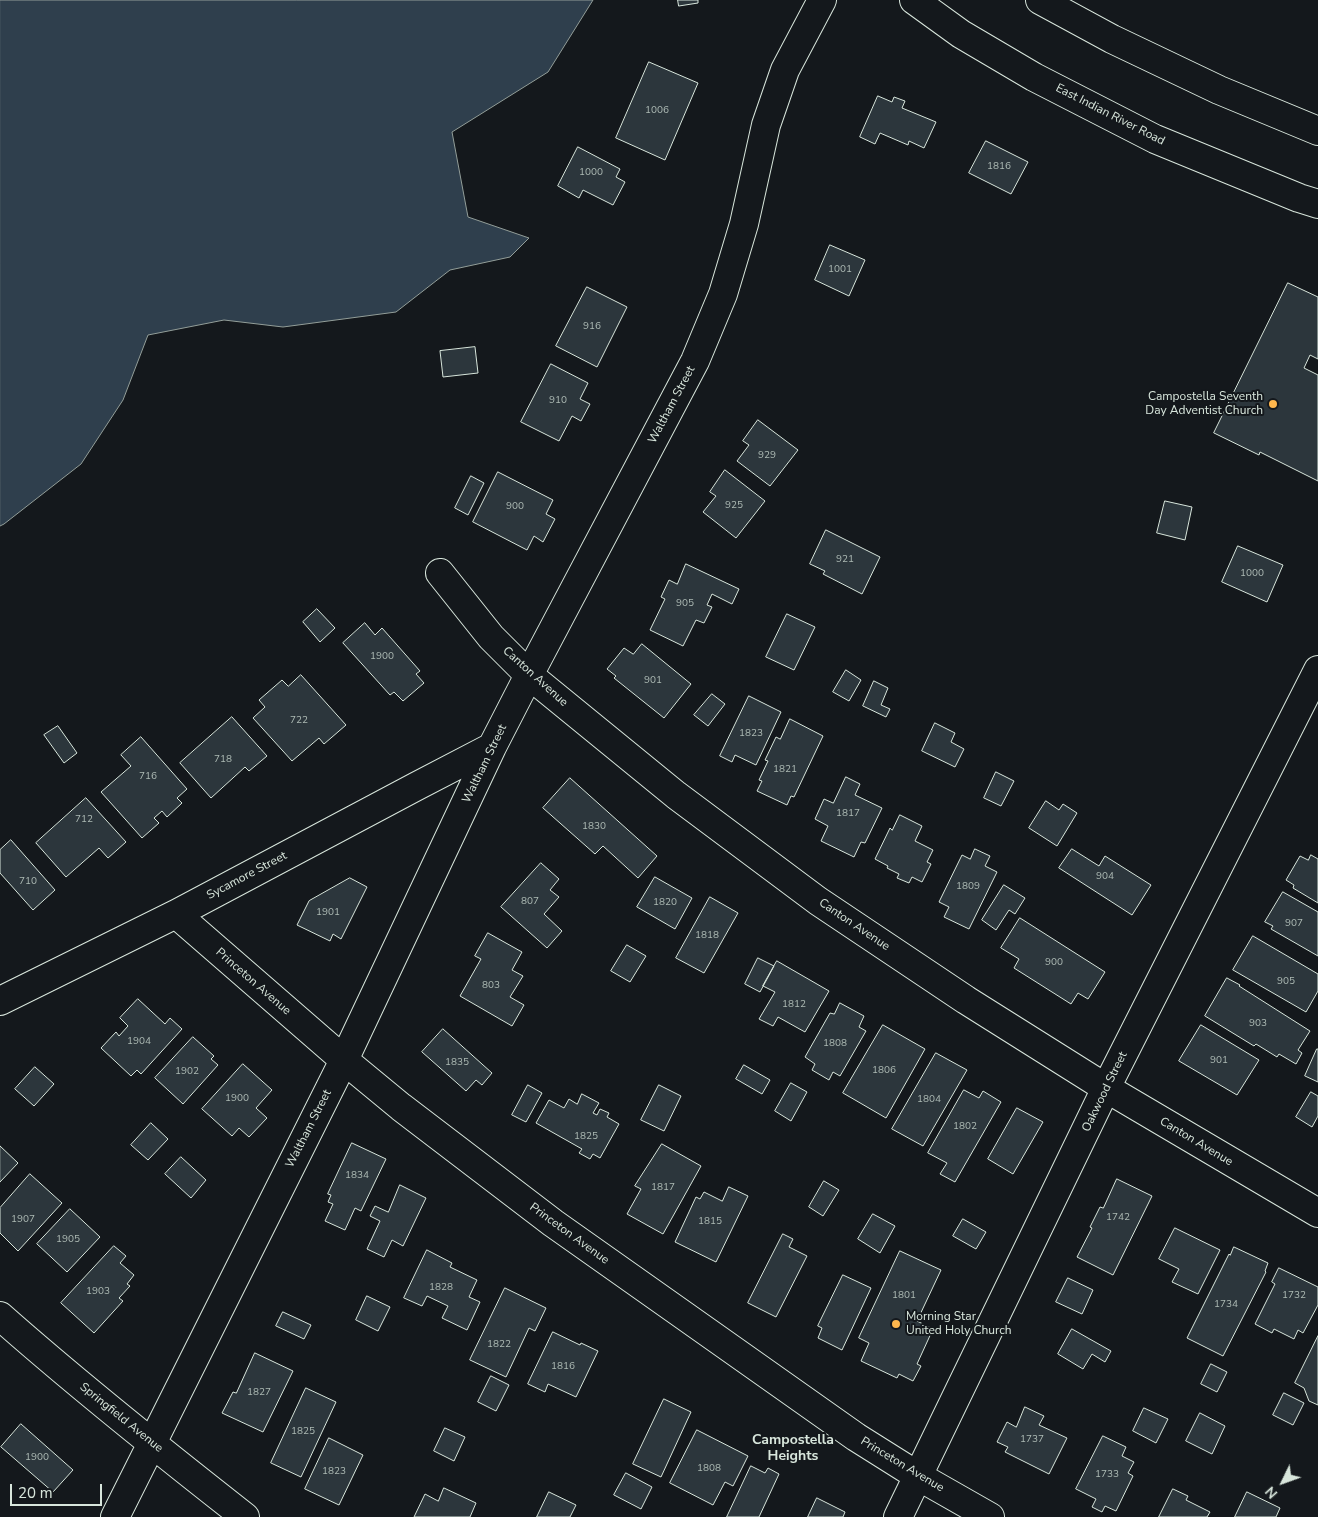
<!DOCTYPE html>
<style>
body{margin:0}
#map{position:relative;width:1318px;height:1517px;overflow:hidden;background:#14181c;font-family:"Nunito Sans",sans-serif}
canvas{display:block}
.north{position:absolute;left:1258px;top:1457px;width:50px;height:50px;-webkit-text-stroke:4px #14181c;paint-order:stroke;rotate:228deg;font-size:14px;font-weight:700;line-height:20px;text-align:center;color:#d8e6dc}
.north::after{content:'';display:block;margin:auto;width:18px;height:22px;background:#d8e6dc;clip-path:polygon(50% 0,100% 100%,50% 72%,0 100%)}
.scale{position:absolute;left:10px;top:1484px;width:92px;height:22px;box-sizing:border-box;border:2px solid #d8e6dc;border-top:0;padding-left:6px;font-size:15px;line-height:18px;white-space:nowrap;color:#d8e6dc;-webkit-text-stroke:4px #14181c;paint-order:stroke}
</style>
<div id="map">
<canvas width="1318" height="1517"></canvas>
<div class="north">N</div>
<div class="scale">20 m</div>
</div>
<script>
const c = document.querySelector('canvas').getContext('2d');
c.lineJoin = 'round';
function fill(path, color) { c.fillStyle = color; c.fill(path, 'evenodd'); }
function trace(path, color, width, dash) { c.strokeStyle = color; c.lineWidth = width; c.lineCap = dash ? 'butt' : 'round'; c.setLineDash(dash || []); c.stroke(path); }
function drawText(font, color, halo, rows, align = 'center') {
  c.font = font + ' "Nunito Sans",sans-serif'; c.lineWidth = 4; c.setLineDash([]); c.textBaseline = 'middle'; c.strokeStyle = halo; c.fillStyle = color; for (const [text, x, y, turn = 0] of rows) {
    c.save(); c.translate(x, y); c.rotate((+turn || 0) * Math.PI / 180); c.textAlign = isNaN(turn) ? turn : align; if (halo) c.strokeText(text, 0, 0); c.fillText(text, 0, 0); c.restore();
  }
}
const water = new Path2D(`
 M0 0H593L548 72 452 132 468 217 529 238 510 257 450 270 396 312 283 327 224 320 148 335 123 400 81 464 4 524 0 526Z`);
const building = new Path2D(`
 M678 0H698V3L679 6Z
 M649 62 698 83 665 160 616 138Z
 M878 96 892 102 894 97 905 101 902 108 936 122 924 148 909 141 908 145 880 133 875 144 860 137Z
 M986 141 1028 162 1011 194 969 173Z
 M578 147 620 169 616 177 625 182 613 205 583 190 579 198 558 186Z
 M830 245 865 260 849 296 815 280Z
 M1288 283 1318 297V359L1310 355 1304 368 1318 375V481L1260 452 1259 455 1214 433Z
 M587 287 627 307 597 367 556 346Z
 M475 347 478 373 443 377 440 351Z
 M551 364 588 383 580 399 590 404 581 421 572 416 559 441 521 422Z
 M758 420 798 450 770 486 737 461 749 445 743 441Z
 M725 470 765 501 736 538 703 512 716 496 710 492Z
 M498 472 553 500 546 514 555 519 543 542 534 536 527 550 473 522Z
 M471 476 484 483 468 515 455 508Z
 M1165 501 1192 507 1185 540 1157 533Z
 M826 530 880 557 862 594 823 574 825 571 810 564Z
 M1238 546 1283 565 1267 602 1222 582Z
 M686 564 739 589 732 604 712 594 707 605 712 607 704 623 696 620 683 646 650 630 665 599 661 597 669 580 677 584Z
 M317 609 335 628 320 642 303 622Z
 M787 614 815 627 794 670 766 657Z
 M365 623 375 635 382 628 420 671 416 674 424 683 403 701 394 692 390 695 343 643Z
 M642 644 691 684 664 718 614 678 616 676 607 669 624 648 633 654Z
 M846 670 861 680 849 701 833 692Z
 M301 675 346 725 324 744 319 738 292 761 253 718 265 707 259 700 282 680 288 686Z
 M874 681 888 688 881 705 890 709 886 717 863 706Z
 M712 694 725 704 708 726 694 715Z
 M749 696 781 712 756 765 735 755 732 762 720 756Z
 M232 717 267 756 249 771 245 767 211 798 180 763Z
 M790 719 823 736 794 797 791 796 787 805 757 791 762 781 759 780 768 761 765 760 776 737 780 739Z
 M935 723 955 733 951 742 964 749 955 767 922 751Z
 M58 726 77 753 64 763 44 735Z
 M141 737 187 789 177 798 182 803 167 817 162 811 154 818 159 823 142 838 101 792 131 766 121 755Z
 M996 772 1014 781 1001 806 984 798Z
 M846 777 860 784 855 795 882 808 865 843 861 842 854 857 821 841 828 826 815 819 824 799 833 803Z
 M570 778 657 856 638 878 603 846 595 854 543 808Z
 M86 798 126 842 108 858 99 848 66 877 36 843Z
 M1046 801 1059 810 1063 804 1077 813 1057 846 1029 828Z
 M900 815 922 826 915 841 933 850 927 862 931 864 922 882 912 877 909 883 897 878 899 874 887 868 888 866 875 859 890 828 892 830Z
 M11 840 55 890 33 910 0 873V850Z
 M975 849 990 856 985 866 997 872 969 929 944 917 949 907 939 902 962 855 970 859Z
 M1072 849 1099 866 1105 856 1151 885 1132 915 1059 868Z
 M1311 855 1318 859V903L1293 888 1294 885 1286 880 1300 856 1308 860Z
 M541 863 559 879 550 890 559 897 544 914 562 931 547 948 501 907Z
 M655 877 692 898 675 929 637 907Z
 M350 878 367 887 341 939 333 934 330 941 297 925 309 901Z
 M1004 885 1025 898 1015 914 1009 910 996 930 982 920Z
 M1283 892 1318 912V956L1271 929 1273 926 1265 922Z
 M710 897 738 913 704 973 676 958Z
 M1020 918 1105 972 1088 999 1078 993 1071 1004 1014 968 1019 959 1001 948Z
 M488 933 522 952 512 970 523 976 510 997 524 1005 512 1026 460 996 481 959 475 956Z
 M1253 936 1318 974V991L1306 1012 1233 970Z
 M627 945 646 956 630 982 611 971Z
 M758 958 774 966 760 992 745 984Z
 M777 961 829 991 805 1032 778 1017 773 1026 759 1019 775 992 763 986Z
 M1227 978 1240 985 1239 986 1310 1031 1298 1050 1302 1053 1296 1064 1279 1054 1277 1057 1256 1044 1254 1046 1205 1016Z
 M138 999 165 1024 170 1018 182 1029 141 1074 137 1070 131 1076 101 1048 116 1032 119 1036 128 1026 120 1018Z
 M840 1003 864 1016 859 1027 866 1031 840 1076 833 1072 829 1080 812 1070 815 1064 805 1057 830 1013 834 1014Z
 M883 1025 925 1049 886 1118 843 1093Z
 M1201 1025 1259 1060 1237 1095 1179 1061Z
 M443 1029 492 1073 482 1085 476 1080 466 1091 422 1052Z
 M193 1037 214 1056 211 1059 218 1065 183 1104 155 1078Z
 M1317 1049H1318V1082L1305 1076Z
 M936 1053 967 1070 923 1146 892 1129Z
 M243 1064 272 1090 256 1108 267 1118 249 1137 239 1128 232 1136 202 1109Z
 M744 1065 770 1080 762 1094 736 1079Z
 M35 1067 54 1084 34 1106 15 1089Z
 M791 1083 807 1092 791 1121 775 1111Z
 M528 1085 542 1093 526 1122 512 1115Z
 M659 1085 681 1096 664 1131 641 1120Z
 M964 1090 979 1098 983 1091 1001 1102 955 1182 940 1174 947 1163 928 1153Z
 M1311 1092 1318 1096V1116L1312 1127 1296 1117Z
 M582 1094 599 1103 593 1113 597 1115 600 1109 609 1113 607 1117 619 1124 600 1158 593 1154 590 1159 579 1153 582 1149 536 1123 549 1100 564 1108 569 1099 577 1104Z
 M1017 1108 1043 1122 1013 1174 988 1159Z
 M151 1123 168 1139 148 1160 131 1145Z
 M352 1143 386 1159 361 1211 355 1208 345 1230 325 1221 333 1204 328 1202 331 1195 328 1194Z
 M662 1144 701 1166 663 1234 627 1214 641 1189 635 1186Z
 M0 1146 18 1163 0 1182Z
 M181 1157 206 1180 191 1198 165 1174Z
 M30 1174 62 1203 18 1251 0 1233V1208Z
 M1117 1179 1152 1196 1113 1275 1077 1257 1092 1228 1090 1227 1100 1207 1103 1208Z
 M824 1181 839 1190 823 1216 809 1207Z
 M400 1185 426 1198 403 1246 392 1240 384 1257 367 1249 380 1221 370 1216 375 1206 388 1212Z
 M729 1187 748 1196 716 1262 675 1242 696 1197 700 1199 704 1192 722 1201Z
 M70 1209 100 1237 67 1272 37 1244Z
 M873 1214 895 1226 880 1253 858 1239Z
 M963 1219 986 1232 976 1249 953 1236Z
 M1175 1228 1220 1250 1198 1294 1172 1282 1179 1269 1159 1259Z
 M783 1234 793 1239 789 1247 807 1256 776 1317 748 1303Z
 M114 1246 126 1256 120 1263 134 1275 127 1284 130 1286 119 1298 123 1301 94 1333 61 1303Z
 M1234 1247 1268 1263 1265 1271 1266 1272 1223 1356 1187 1338 1229 1254 1230 1255Z
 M427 1250 452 1263 450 1267 477 1280 469 1297 480 1302 467 1330 442 1318 448 1306 427 1296 422 1306 404 1298Z
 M900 1251 941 1270 917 1321 933 1329 917 1364 921 1366 913 1381 899 1374 897 1378 861 1361 869 1343 859 1338Z
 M1279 1268 1318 1287V1305L1303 1333 1298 1330 1294 1339 1274 1329 1272 1333 1255 1324 1275 1284 1272 1282Z
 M843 1275 871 1288 842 1350 818 1338 822 1328 818 1326Z
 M1068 1278 1093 1290 1082 1314 1056 1302Z
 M505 1288 546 1308 535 1331 529 1328 506 1377 470 1360Z
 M367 1296 390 1307 378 1331 356 1320Z
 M283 1312 311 1325 304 1339 276 1326Z
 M1072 1329 1111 1351 1105 1362 1092 1354 1083 1369 1058 1354Z
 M553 1332 580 1345 581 1343 598 1351 576 1397 548 1384 545 1392 528 1384Z
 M1318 1336V1405L1309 1401 1304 1388 1295 1383Z
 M255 1353 293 1371 263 1432 222 1413 233 1392 236 1393Z
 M1211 1364 1227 1372 1217 1392 1201 1384Z
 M491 1376 509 1385 496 1411 478 1402Z
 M306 1388 336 1402 301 1477 271 1463Z
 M1284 1393 1304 1403 1293 1425 1273 1415Z
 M664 1399 691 1412 661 1477 633 1464Z
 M1025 1407 1044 1416 1039 1425 1067 1438 1049 1474 1005 1452 1008 1447 997 1442 1007 1422 1016 1427Z
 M1144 1408 1168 1419 1156 1443 1133 1431Z
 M1200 1413 1225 1426 1212 1454 1186 1441Z
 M21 1424 73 1470 53 1492 1 1447Z
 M445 1428 465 1437 454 1461 434 1451Z
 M697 1430 748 1456 733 1486 725 1482 713 1505 670 1483Z
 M1103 1436 1126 1447 1122 1456 1134 1462 1128 1473 1133 1476 1116 1511 1105 1506 1102 1512 1092 1507 1096 1499 1076 1489Z
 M329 1438 363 1455 339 1505 305 1489Z
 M751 1466 765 1473 768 1468 779 1474 759 1517H727Z
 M626 1473 652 1487 641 1509 614 1495Z
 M444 1488 476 1503 470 1517H414L425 1494 438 1501Z
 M1173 1489 1188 1496 1186 1500 1210 1512 1207 1517H1159Z
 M549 1492 576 1505 570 1517H537Z
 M1247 1492 1280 1508 1276 1517H1235Z
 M817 1498 845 1512 843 1517H808Z`);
const minor = new Path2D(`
 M440 573 491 637 529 675 676 795 818 901 966 1000 1106 1088 1318 1213
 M176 914 344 1060 401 1107 553 1223 856 1437 918 1476 990 1517
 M0 1001 176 914 417 786 492 747
 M0 1316C79 1386 162 1452 245 1517
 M115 1517 344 1060 492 747 529 675 695 361 723 294 744 224 766 125 785 70 822 0
 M898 1517 1106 1088 1318 670`);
const primary = new Path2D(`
 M914 0 961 34 1034 77 1155 139 1299 198 1318 204
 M1040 0 1112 39 1219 90 1318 131`);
const markers = [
 [1273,404,5,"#ffb74d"],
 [896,1324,5,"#ffb74d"]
];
const numberNames = [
 ["1006",657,111],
 ["1816",999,167],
 ["1000",591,173],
 ["1001",840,270],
 ["916",592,327],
 ["910",558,401],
 ["929",767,456],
 ["925",734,506],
 ["900",515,507],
 ["921",845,560],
 ["1000",1252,574],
 ["905",685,604],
 ["1900",382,657],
 ["901",653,681],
 ["722",299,721],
 ["1823",751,734],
 ["718",223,760],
 ["1821",785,770],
 ["716",148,777],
 ["1817",848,814],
 ["712",84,820],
 ["1830",594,827],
 ["904",1105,877],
 ["710",28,882],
 ["1809",968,887],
 ["807",530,902],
 ["1820",665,903],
 ["1901",328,913],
 ["907",1294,924],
 ["1818",707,936],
 ["900",1054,963],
 ["905",1286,982],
 ["803",491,986],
 ["1812",794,1005],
 ["903",1258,1024],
 ["1904",139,1042],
 ["1808",835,1044],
 ["901",1219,1061],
 ["1835",457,1063],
 ["1806",884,1071],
 ["1902",187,1072],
 ["1900",237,1099],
 ["1804",929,1100],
 ["1802",965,1127],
 ["1825",586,1137],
 ["1834",357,1176],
 ["1817",663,1188],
 ["1742",1118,1218],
 ["1907",23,1220],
 ["1815",710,1222],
 ["1905",68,1240],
 ["1828",441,1288],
 ["1903",98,1292],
 ["1801",904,1296],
 ["1732",1294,1296],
 ["1734",1226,1305],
 ["1822",499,1345],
 ["1816",563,1367],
 ["1827",259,1393],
 ["1825",303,1432],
 ["1737",1032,1440],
 ["1900",37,1458],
 ["1808",709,1469],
 ["1823",334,1472],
 ["1733",1107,1475]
];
const streetNames = [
 ["East Indian River Road",1110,115,27],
 ["Waltham Street",672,405,-62],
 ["Canton Avenue",535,677,42],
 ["Waltham Street",485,764,-64],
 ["Sycamore Street",247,876,-28],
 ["Canton Avenue",854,925,34],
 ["Princeton Avenue",253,982,41],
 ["Oakwood Street",1105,1092,-64],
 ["Waltham Street",309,1129,-63],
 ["Canton Avenue",1196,1142,31],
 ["Princeton Avenue",569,1234,36],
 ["Springfield Avenue",121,1418,39],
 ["Princeton Avenue",902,1465,31]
];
const poiNames = [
 ["Campostella Seventh",1263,397],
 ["Day Adventist Church",1263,411],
 ["Morning Star",906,1317,"left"],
 ["United Holy Church",906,1331,"left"]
];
const neighbourhoodNames = [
 ["Campostella",793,1441],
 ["Heights",793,1457]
];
fill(water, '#2f3f4d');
trace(water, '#939e99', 1);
fill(building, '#2c363c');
trace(building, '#d8e6dc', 1);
trace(minor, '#d8e6dc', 30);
trace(primary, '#d8e6dc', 30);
trace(minor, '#14181c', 28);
trace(primary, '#14181c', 28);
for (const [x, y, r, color] of markers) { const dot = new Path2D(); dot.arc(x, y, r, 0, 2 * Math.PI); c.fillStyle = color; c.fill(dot); trace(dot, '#14181c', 2); }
drawText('10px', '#adbab4', null, numberNames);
drawText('12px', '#d8e6dc', '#14181c', streetNames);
drawText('12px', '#d8e6dc', '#14181c', poiNames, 'right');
drawText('bold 14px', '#d8e6dc', '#14181c', neighbourhoodNames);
</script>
